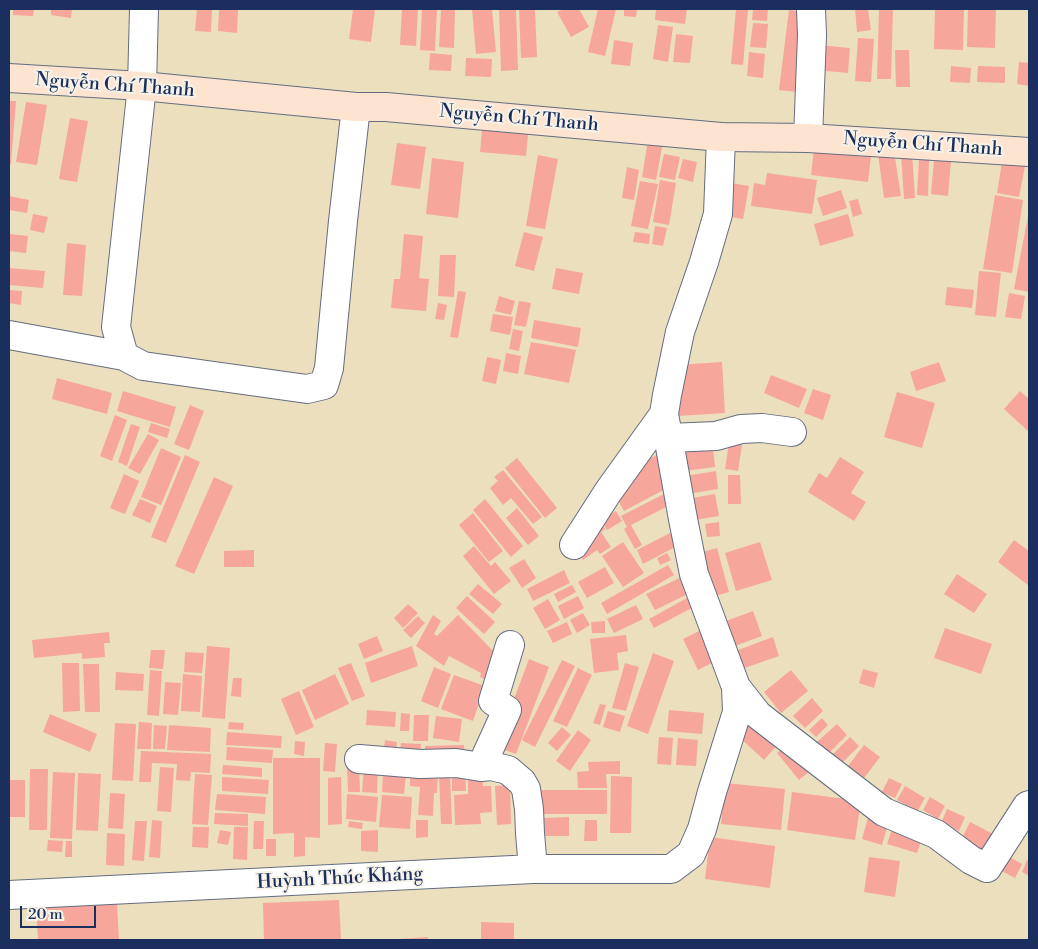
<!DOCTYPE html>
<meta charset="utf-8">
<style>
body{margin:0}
#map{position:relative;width:1038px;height:949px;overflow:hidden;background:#ecdfbe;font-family:"Libre Bodoni",serif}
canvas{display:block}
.frame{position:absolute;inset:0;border:10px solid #1b2f5e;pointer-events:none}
.scale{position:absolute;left:20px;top:906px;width:76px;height:22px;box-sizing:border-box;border:2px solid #1b2f5e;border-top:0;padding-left:6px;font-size:15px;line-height:18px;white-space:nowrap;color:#1b2f5e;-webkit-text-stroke:4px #f7f3e8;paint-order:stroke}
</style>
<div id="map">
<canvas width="1038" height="949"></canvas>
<div class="frame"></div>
<div class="scale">20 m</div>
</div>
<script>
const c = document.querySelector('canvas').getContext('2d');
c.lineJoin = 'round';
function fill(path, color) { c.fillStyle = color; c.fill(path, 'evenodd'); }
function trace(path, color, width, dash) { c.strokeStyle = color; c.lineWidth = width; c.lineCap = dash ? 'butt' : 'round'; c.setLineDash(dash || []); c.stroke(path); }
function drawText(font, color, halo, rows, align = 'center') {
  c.font = font + ' "Libre Bodoni",serif'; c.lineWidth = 4; c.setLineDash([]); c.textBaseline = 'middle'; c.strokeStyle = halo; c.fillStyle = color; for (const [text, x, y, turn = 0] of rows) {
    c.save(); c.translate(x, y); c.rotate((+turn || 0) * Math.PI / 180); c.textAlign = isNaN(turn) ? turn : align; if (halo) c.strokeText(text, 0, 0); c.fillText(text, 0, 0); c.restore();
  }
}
const building = new Path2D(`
 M13 9H34L33 16 13 15Z
 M51 9H72L71 18 51 15Z
 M197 9H212L211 32 195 31Z
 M219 9H238L237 33 218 31Z
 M353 9H375L371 42 349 39Z
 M402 9H418L416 46 400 45Z
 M422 9H437L435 51 420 50Z
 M441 9H455L454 48 439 47Z
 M472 9H492L496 52 476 54Z
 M499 9H516L518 70 501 71Z
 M519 9H535L537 57 521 58Z
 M564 9H579L589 27 571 37 557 12Z
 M598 9H616L605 56 588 52Z
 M624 9H637L636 17 624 16Z
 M656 9H687L685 24 655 20Z
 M736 9H748L743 65 731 64Z
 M753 9H768L767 21 752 20Z
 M855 9H868L871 30 857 32Z
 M879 9 893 10 891 79H877Z
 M935 9H964L963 50 934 49Z
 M968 9H996L995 48 967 47Z
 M789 10 807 12 797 92 779 90Z
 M753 23 768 24 766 48 750 47Z
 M658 25 673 27 668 62 653 59Z
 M676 34 693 36 690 63 673 62Z
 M858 38 874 39 871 82 855 81Z
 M614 40 633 43 630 66 611 64Z
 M818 45 850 48 848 73 816 70Z
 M895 50H909L910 87H896Z
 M749 52 765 54 763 78 747 76Z
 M430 53 452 55 451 71 429 70Z
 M466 58 492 59 491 77 465 76Z
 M1019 62 1029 63V86L1017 84Z
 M951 66 971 68 970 83 950 82Z
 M978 66 1005 67V83L977 82Z
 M9 101H16L11 164H9Z
 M26 102 47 105 37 165 16 162Z
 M70 118 88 121 77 182 59 179Z
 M482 130 528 134 526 156 480 152Z
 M648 140 663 142 656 180 642 177Z
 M397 143 426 147 420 189 391 185Z
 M893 145 901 196 884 198 877 147Z
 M814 149 871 156 868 182 811 175Z
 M912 153 915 198 904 199 901 154Z
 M664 154 680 157 675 180 659 177Z
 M538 155 558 159 545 229 526 226Z
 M432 158 464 162 458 218 426 214Z
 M919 158H929L928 196 917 195Z
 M683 159 697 162 693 182 678 178Z
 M934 160 951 162 948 196 931 194Z
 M1002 162 1025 166 1019 197 997 193Z
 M627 167 639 170 634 200 622 198Z
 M767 173 817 180 812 214 751 206 754 183 765 185Z
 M660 180 676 183 669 225 653 222Z
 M640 181 658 184 648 229 631 226Z
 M731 183 749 186 743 219 726 216Z
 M841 190 847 208 823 216 817 198Z
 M995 195 1023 200 1012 273 983 269Z
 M9 196 29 200 27 213 9 210Z
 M858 199 862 214 853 217 849 201Z
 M33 214 48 217 44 233 30 230Z
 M848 214 854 236 820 246 814 224Z
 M1028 216H1029V292L1014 289Z
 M655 226 667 228 663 246 652 244Z
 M524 232 543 237 534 271 515 266Z
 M635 232 650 234 649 244 633 242Z
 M9 234 28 236 26 253 9 251Z
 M404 234 423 236 419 278 429 279 426 311 391 308 394 279H400Z
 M67 243 86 245 82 296 63 295Z
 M440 255H456L454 297 438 296Z
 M9 268 45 271 43 288 9 285Z
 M556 268 583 273 579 294 552 289Z
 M979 271 1001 273 996 317 975 315Z
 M947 287 974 290 972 308 945 305Z
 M9 290 22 291 21 305 9 303Z
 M458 291 466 292 458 338 450 337Z
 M1009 293 1025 296 1021 319 1005 317Z
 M499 296 515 301 511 315 495 311Z
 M519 301 531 303 526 327 514 325Z
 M438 303 447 305 444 320 435 319Z
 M493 314 513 317 510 335 490 331Z
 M534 320 581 328 578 347 531 338Z
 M513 329 523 331 519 351 509 349Z
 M531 342 576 350 569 383 524 374Z
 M506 353 521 356 518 374 503 371Z
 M487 357 501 360 496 384 482 381Z
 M722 362 725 413 678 416 676 365Z
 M939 362 946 381 916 391 910 372Z
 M771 375 807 389 799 408 764 393Z
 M57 378 112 393 107 414 52 399Z
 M813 389 831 395 823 420 804 413Z
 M123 391 176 407 170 427 117 411Z
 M1020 391 1029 399V432L1004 409Z
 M897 392 935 403 922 448 884 437Z
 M190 405 204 411 189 450 174 444Z
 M115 415 127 420 112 461 100 456Z
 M151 423 170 429 167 438 148 432Z
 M131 424 140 427 127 466 118 462Z
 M148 434 159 440 140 474 128 468Z
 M729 443 742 445 738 471 725 469Z
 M161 448 181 457 161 505 141 497Z
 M713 448 715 467 684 471 682 452Z
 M663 452 669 487 624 511 612 489 631 468Z
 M185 455 200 462 166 543 151 537Z
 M840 457 864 472 851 493 866 502 854 521 808 492 819 473 827 478Z
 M517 458 557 508 545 518 505 468Z
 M503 470 542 517 533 524 511 498 503 505 490 488 498 481 494 477Z
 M716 471 718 489 688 494 685 476Z
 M124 474 139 481 125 514 110 508Z
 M728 475H740L741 504H728Z
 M214 477 233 486 194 574 175 566Z
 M664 494 670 505 631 525 642 545 635 549 624 529 627 527 621 516Z
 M715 494 719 516 695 520 692 498Z
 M140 499 157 506 150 523 132 515Z
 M485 499 523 546 511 557 473 510Z
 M517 508 539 536 528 545 506 518Z
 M616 511 622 521 607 530 601 520Z
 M473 513 503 551 489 562 459 525Z
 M601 522 605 529 601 532 611 547 600 554 597 550 583 560 576 550Z
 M719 522 720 536 707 537 705 524Z
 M670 533 677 546 643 564 637 550Z
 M1014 540 1029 551V586L998 562Z
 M623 542 644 573 623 587 602 556Z
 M760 542 772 580 736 591 725 553Z
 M474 546 491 566 495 562 511 581 494 594 463 556Z
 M717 548 729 592 711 597 699 553Z
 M254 550V567H224V551Z
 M667 553 671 560 660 565 657 558Z
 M524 559 536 578 522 588 509 568Z
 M668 565 674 575 607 614 601 603Z
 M605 567 614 583 587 598 578 582Z
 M564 570 570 583 533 601 527 589Z
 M690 573 698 589 655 610 646 594Z
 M957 574 987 594 974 613 944 594Z
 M478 584 502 604 493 614 469 594Z
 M572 585 576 592 558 602 554 594Z
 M698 592 703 602 654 628 649 619Z
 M467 596 495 622 484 634 456 608Z
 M578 596 584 608 564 619 558 606Z
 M548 599 560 620 545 629 533 608Z
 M408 604 418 613 403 628 394 618Z
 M636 605 643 619 614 633 607 619Z
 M753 611 762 636 732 647 723 622Z
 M583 613 590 625 577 633 570 620Z
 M433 615 441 621 434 634 437 636 458 615 495 653 484 679 480 677 481 673 449 656 444 666 416 646Z
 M418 616 425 623 411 638 403 630Z
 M605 621V633H592L591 622Z
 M567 622 572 634 553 643 547 631Z
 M945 628 992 644 981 674 934 658Z
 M701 630 716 661 698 670 683 639Z
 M109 632 110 643H104L105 657 82 659V653L34 658 32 640Z
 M626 635 628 651 617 653 619 670 594 673 590 639Z
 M377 636 383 651 364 659 358 644Z
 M773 637 779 656 736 671 730 653Z
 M207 646 230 648 225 719 202 717Z
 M412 646 418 666 371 683 365 663Z
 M151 650H165L163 669 149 668Z
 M185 652 204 653 202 673 184 672Z
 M653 653 674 661 648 734 627 726Z
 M529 659 549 667 516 754 496 747Z
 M562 660 575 666 535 747 522 740Z
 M62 663H79L80 711 63 712Z
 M351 663 365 696 352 701 338 668Z
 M625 663 639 667 626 711 612 708Z
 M83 664H99L100 712H85Z
 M434 667 451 674 438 708 421 701Z
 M578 668 592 675 567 727 553 721Z
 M863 669 878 673 874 688 859 683Z
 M150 670 162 671 159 716 147 715Z
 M791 670 808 691 781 713 764 692Z
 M116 672 144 674 143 691 115 690Z
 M183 674 202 676 200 712 181 711Z
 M335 674 349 704 315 720 302 690Z
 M454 675 485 686 473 721 441 709Z
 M233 678H242L241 697 231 696Z
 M165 682 181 683 178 715 163 714Z
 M299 691 314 727 296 735 281 699Z
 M812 698 823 711 805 728 793 716Z
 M600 704 606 705 600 725 593 723Z
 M367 710 396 712 395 727 366 725Z
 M669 710 704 713 702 734 667 731Z
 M608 711 625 716 620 732 603 727Z
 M401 713 410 714 409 731H400Z
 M50 714 97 734 90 752 43 732Z
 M414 715H429L428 741H413Z
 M436 716 462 719 459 742 433 738Z
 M752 718 779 743 764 760 737 735Z
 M822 718 828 725 816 737 809 730Z
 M139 722 152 723 151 749H137Z
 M229 722 244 723 243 730 228 729Z
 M115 723 136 724 133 781 112 780Z
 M837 724 847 735 828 754 817 742Z
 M154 725 167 726 165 749H153Z
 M169 725 211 728 210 752 167 750Z
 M562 727 571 735 557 751 548 743Z
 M578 730 591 740 570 771 556 761Z
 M227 732 282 736 281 748 226 745Z
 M659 737 673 738 671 765 657 764Z
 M850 737 859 746 840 765 831 756Z
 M678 738 698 740 696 766 676 765Z
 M385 740 397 742 395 757 383 755Z
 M295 741 305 742 304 756 294 754Z
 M325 743 337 744 335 772 323 771Z
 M401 743 421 744 420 760 399 758Z
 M788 744 810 771 799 780 777 753Z
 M464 745 465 759 425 761V746Z
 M864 745 880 757 864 778 848 766Z
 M227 747 273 750 272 763 226 760Z
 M141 751 211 754 210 773 191 772 190 781 176 780 177 764 152 763 151 782H139Z
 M273 758H320V838L305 837V856L294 857V833L273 834Z
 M620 761V774H606L607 788H578L577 772 589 771 588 762Z
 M223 765 262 768V777L222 774Z
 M347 766H359L360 792H348Z
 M160 767 174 768 171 812 157 811Z
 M364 767H378L377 793 362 792Z
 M30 769H48L47 830H29Z
 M452 769H465L466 791H452Z
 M468 769H482L483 786H491L492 812 480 813 481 824 455 825 454 795 468 794Z
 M53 772 75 773 72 839 50 838Z
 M410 772 438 775 437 793H434L433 816 418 815 420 787 410 786Z
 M78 773 101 774 98 831 76 830Z
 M383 773 406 775 404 794 382 792Z
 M195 774 212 775 208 825 192 824Z
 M439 776H450L452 824H441Z
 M611 776 632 777 631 833H610Z
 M222 777 269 780 268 794 222 791Z
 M341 777 342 824 328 825V778Z
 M889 778 902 784 895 798 882 792Z
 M9 780H25V817H9Z
 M725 783 785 789 781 830 721 824Z
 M510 785 511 824 497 825 495 786Z
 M905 786 925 798 917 812 897 800Z
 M531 790H607V814H531Z
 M792 792 861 801 855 840 787 830Z
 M110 793 125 794 123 829 108 828Z
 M217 794 266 797 265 814 215 810Z
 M347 794 378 797 376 822 346 819Z
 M382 795 412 797 410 829 379 827Z
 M930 797 945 806 938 819 923 810Z
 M947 809 965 817 959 831 941 823Z
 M215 813 248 814V826L214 824Z
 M869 814 889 821 882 845 862 839Z
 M569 817V836H545L544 818Z
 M152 820 162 821 160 858 149 857Z
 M416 820H428V837L416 838Z
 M585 820H597V841H584Z
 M135 821H147L144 861 132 860Z
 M254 821H264L263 849H253Z
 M349 821 363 823 362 829 348 827Z
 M970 822 993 834 983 852 961 840Z
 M193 827H209L208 848 192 847Z
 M234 827H248L247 860 233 859Z
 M892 829 922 838 917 853 887 844Z
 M220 830 231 832 228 845 217 843Z
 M378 830V852L361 851V831Z
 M107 833 125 834 124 866 106 865Z
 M710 837 775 846 770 888 705 879Z
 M266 839H276V856H266Z
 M48 840 63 841 62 852 47 851Z
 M66 841H72V857H65Z
 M1002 853 1022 864 1015 878 994 867Z
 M869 857 900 861 895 897 864 892Z
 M1027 860 1029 861V876L1022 872Z
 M339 900 341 939 264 940 263 903Z
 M117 903 119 940H38L36 908Z
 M481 922 514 923V940H481Z
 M428 937V940H399V939Z`);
const street = new Path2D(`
 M144 9 142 86 116 327 124 356 143 366 307 389 324 385 329 368 343 221 356 107
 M808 138 812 35 811 9
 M9 335 124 356
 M669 438 716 436 741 429 762 428 792 432
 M574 545 608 492 664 414
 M736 687 758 715 884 812 936 834 971 860 987 868 1027 806 1029 805
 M359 759 420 764 456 763 481 767 491 766 508 770 522 782 526 789 529 809 530 833 533 869
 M481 767 507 710 493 701 510 645
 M9 895 533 869H671L691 854 702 829 712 792 737 712 736 687 694 574 683 519 664 414 667 395 680 332 704 262 718 214 721 137`);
const secondary = new Path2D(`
 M9 78 142 86 356 107H386L721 137 808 138 1029 152`);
const streetNames = [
 ["Nguyễn Chí Thanh",115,86,4],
 ["Nguyễn Chí Thanh",519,119,5],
 ["Nguyễn Chí Thanh",923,145,4],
 ["Huỳnh Thúc Kháng",340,879,-3]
];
fill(building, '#f7a69c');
trace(street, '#646d80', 30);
trace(secondary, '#646d80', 30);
trace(street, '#fff', 28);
trace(secondary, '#fde4d1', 28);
drawText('19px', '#1b2f5e', '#f7f3e8', streetNames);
</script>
